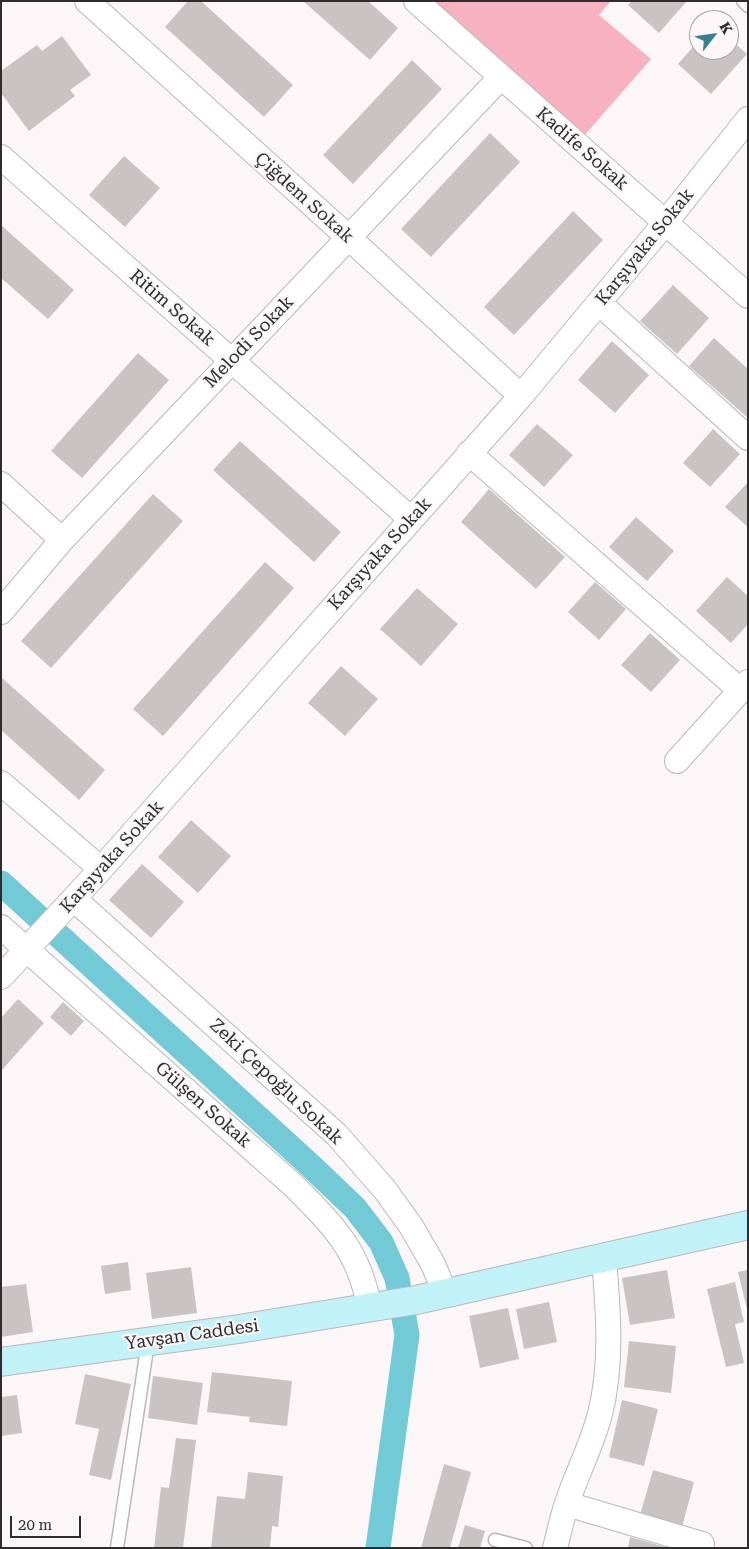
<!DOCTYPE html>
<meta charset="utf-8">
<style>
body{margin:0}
#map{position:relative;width:749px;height:1549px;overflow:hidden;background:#fbf6f7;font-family:"Roboto Serif",serif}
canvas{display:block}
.frame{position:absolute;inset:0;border:2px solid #2e2c2d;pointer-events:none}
.north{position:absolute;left:689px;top:10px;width:50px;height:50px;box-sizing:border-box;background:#fbf6f7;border:1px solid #a9a5a6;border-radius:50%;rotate:60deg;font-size:14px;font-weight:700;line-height:20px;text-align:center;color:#2e2c2d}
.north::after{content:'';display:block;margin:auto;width:18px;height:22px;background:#39818a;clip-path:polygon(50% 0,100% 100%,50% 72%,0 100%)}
.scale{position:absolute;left:10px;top:1516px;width:71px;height:22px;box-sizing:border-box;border:2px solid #2e2c2d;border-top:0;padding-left:6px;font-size:15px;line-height:18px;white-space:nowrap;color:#2e2c2d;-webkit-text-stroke:4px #fbf6f7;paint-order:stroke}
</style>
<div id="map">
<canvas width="749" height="1549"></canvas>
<div class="frame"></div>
<div class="north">K</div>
<div class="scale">20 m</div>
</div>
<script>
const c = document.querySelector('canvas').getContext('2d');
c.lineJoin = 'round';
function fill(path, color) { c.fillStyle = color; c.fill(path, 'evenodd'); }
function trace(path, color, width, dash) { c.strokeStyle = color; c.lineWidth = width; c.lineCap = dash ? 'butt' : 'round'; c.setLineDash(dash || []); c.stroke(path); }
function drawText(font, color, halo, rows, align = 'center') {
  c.font = font + ' "Roboto Serif",serif'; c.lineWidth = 4.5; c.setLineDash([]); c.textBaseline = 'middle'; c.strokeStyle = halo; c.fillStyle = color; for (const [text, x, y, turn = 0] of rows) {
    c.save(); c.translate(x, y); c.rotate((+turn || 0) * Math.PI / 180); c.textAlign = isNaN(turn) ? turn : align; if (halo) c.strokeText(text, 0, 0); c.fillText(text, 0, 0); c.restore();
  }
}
const green = new Path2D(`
 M416 1H611L599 15 651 59 577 144Z`);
const canal = new Path2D(`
 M1 883 312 1167 355 1208 381 1242 397 1278 407 1335 378 1548`);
const building = new Path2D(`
 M188 1H201L293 85 264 117 165 27Z
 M303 1H368L398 28 370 60Z
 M632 1H687L659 33 628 5Z
 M62 36 91 75 70 90 75 96 29 131 1 93V71L37 45 42 51Z
 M729 38 747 54 711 94 678 64 699 40V50H729Z
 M412 60 442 89 353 184 323 155Z
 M490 133 520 162 431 257 401 229Z
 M124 156 160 188 125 227 89 195Z
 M573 211 603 240 514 335 484 307Z
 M1 225 74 290 48 319 1 278Z
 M673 285 709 318 677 354 640 321Z
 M714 338 748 369V418L689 366Z
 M612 341 649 375 615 413 578 380Z
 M138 353 169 380 82 478 51 451Z
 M537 424 573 455 544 487 509 455Z
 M713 429 740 454 710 487 683 463Z
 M240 441 341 532 314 562 213 470Z
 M748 482V527L725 507Z
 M489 489 565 557 536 589 461 522Z
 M153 494 183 521 51 668 21 641Z
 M636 517 674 551 647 581 609 547Z
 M265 562 294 588 163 736 133 709Z
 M727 577 748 596V624L731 643 696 611Z
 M595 582 626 609 599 640 568 612Z
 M417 588 458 624 421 666 380 629Z
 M650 633 680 660 651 692 621 665Z
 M341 666 378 699 345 736 308 703Z
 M1 677 105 770 79 800 1 730Z
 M191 820 231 856 198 893 158 857Z
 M142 864 184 902 151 938 109 900Z
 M18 999 44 1023 1 1071V1018Z
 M63 1002 84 1021 71 1036 50 1017Z
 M128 1262 131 1290 105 1294 101 1266Z
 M191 1267 197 1313 152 1319 146 1273Z
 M667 1270 675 1318 630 1325 622 1278Z
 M748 1270V1309H747L738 1272Z
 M735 1282 744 1322 735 1324 744 1363 726 1367 707 1289Z
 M26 1284 33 1332 1 1337V1287Z
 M549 1302 557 1342 524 1349 516 1309Z
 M508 1308 519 1359 480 1368 469 1316Z
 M629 1341 676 1346 671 1393 624 1387Z
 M212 1372 292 1381 287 1426 249 1422 250 1417 207 1412Z
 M85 1374 131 1384 111 1480 89 1475 99 1429 75 1424Z
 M153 1376 203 1383 197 1425 148 1418Z
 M17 1395 22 1433 1 1436V1397Z
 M622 1400 658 1409 644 1466 609 1457Z
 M176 1438 196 1440 183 1548H154L161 1487 169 1488Z
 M444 1464 471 1472 450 1548H421Z
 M653 1470 694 1482 682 1527 640 1515Z
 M248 1472 283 1476 278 1527 272 1526 270 1548H211L217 1496 245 1499Z
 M465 1525 485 1531 480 1548H458Z
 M630 1537 665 1547V1548H628Z`);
const lane = new Path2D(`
 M743 1 748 6
 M495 1540 526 1548
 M117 1548 148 1342`);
const street = new Path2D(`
 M87 1 348 237 521 396
 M416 1 748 296
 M1 157 411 519
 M599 303 748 438
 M469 453 740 690
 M1 484 62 540
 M1 612 62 540 501 77
 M677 761 748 682
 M1 783 101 869
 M74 899 337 1135 385 1190 411 1226 433 1264 445 1293
 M1 927 293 1185C331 1223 361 1252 369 1308
 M1 977 101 869 521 396 666 222 748 119
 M567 1504 702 1544 701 1548
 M555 1548C559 1533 562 1518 567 1503 577 1473 592 1445 600 1414 613 1362 608 1310 604 1258`);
const secondary = new Path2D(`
 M1 1362 239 1329 416 1300 748 1225`);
const streetNames = [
 ["Kadife Sokak",582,149,41],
 ["Çiğdem Sokak",304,198,42],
 ["Karşıyaka Sokak",645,247,-51],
 ["Ritim Sokak",172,308,41],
 ["Melodi Sokak",249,342,-46],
 ["Karşıyaka Sokak",380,554,-48],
 ["Karşıyaka Sokak",112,857,-48],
 ["Zeki Çepoğlu Sokak",276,1082,43],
 ["Gülşen Sokak",203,1105,41],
 ["Yavşan Caddesi",192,1335,-8]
];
fill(green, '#f8b1c1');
trace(canal, '#72cad6', 25);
fill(building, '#c9c4c4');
trace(lane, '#bcb7b8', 15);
trace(street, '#bcb7b8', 26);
trace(secondary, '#bcb7b8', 30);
trace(lane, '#fff', 12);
trace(street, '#fff', 24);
trace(secondary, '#c1f2f7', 28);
drawText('18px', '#2e2c2d', '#fbf6f7', streetNames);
</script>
